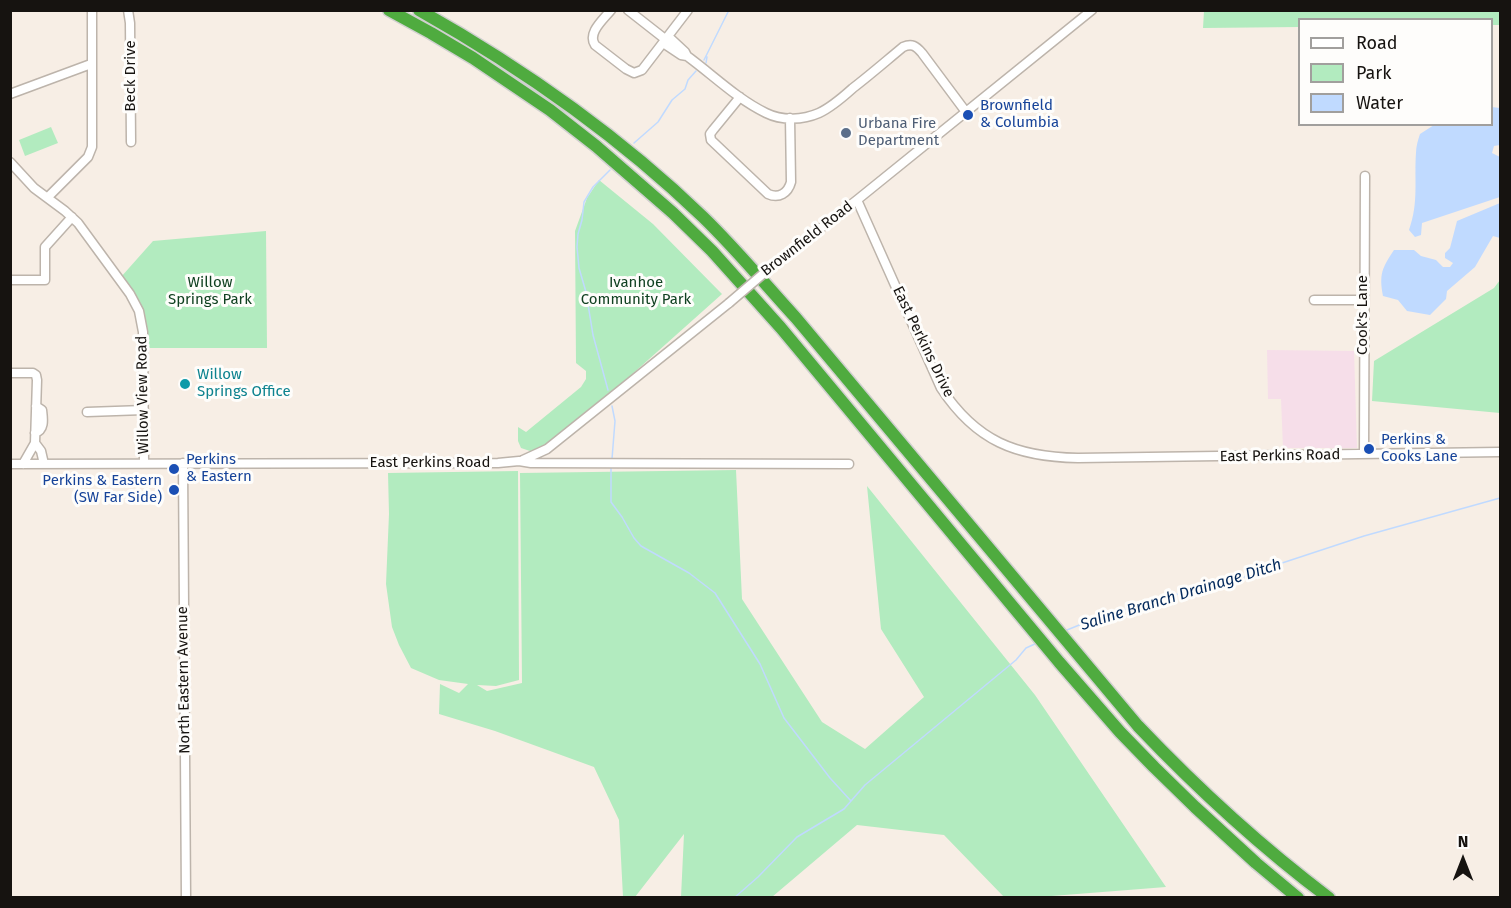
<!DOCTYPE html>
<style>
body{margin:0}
#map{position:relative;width:1511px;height:908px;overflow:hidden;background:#f7eee5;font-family:"Fira Sans",sans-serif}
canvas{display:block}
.frame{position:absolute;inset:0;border:12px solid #161310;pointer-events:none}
.legend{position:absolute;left:1298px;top:18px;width:195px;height:108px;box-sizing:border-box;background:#fefdfb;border:2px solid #a19f9d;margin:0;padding:8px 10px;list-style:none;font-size:18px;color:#161310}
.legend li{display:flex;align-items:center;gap:12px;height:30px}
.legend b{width:30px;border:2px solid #a19f9d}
.north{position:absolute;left:1433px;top:830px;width:60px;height:60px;-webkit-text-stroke:4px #fefdfb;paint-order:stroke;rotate:0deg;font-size:16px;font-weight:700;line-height:24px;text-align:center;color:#161310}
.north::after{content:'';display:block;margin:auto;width:21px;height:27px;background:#161310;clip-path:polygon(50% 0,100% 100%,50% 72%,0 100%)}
</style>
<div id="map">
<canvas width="1511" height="908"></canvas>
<div class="frame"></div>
<ul class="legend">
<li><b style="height:8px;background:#fff"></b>Road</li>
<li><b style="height:16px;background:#b2ebbf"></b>Park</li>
<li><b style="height:16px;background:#c0daff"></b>Water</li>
</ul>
<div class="north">N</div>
</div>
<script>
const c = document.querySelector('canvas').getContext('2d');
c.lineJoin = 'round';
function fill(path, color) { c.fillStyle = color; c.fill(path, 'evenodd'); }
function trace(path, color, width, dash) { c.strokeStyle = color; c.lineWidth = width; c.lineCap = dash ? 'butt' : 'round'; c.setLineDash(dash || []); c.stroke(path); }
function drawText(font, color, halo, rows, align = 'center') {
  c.font = font + ' "Fira Sans",sans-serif'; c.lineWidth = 6; c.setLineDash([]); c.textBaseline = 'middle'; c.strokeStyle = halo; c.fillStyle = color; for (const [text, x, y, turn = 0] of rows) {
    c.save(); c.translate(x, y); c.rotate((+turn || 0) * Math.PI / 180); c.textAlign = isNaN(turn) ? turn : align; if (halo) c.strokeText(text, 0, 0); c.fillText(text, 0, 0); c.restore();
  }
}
const industrial = new Path2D(`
 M1267 350 1354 351 1357 448H1283L1281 399H1268Z`);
const green = new Path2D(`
 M1204 11H1500V25H1492V20H1300L1299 27 1203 28Z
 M51 127 58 143 25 156 19 140Z
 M599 180 653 224 722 294 629 377 554 439 533 452 521 448 518 441V427L526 432 581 387 586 379V371L576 363 575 231 587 198Z
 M266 231 267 348H150L147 347 145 324 121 277 153 241Z
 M1500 280V413L1372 401 1374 361 1494 288Z
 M736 470 742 599 822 722 865 749 924 697 881 629 867 486 1035 695 1166 887 1039 897H1004L944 835 857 825 772 897H681L684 834 635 897H623L619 820 594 767 495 731 439 714 440 684 459 693 468 684 439 680 411 668 399 645 392 627 386 584 389 514 388 473 518 471 519 680 496 686 477 685 487 691 522 683 520 473Z`);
const water = new Path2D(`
 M1492 107 1500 108V145L1494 146 1492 153 1500 157V197L1422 223 1421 235 1415 237 1409 230C1419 202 1414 180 1416 153 1416 146 1418 140 1420 134L1434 125 1492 124Z
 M1500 203V238L1493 236 1475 267 1447 291 1446 299 1430 315 1407 311 1398 300 1383 296C1379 274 1382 268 1394 250H1414L1421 256 1436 260 1443 267H1450L1453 263 1445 258V253L1450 248 1457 221Z`);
const stream = new Path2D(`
 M704 60 729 10
 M706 63 707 57
 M634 143 658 122 672 100 685 89 688 80 696 71
 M608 390 593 335 586 292 579 268 577 247 578 234 582 220 584 202 593 187 610 170
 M612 406 615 421 612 459
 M611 467V502L622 517 634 538 641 546 689 573 715 593 760 664 784 718 830 778 851 801
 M1067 630 1094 619 1208 585 1228 583 1276 565 1364 536 1500 498
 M734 898 758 877 797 837 844 809 865 785 1016 660 1026 648 1037 643`);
const minor = new Path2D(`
 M128 10 130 23 131 142
 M611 10C603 20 587 33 595 45L626 69 634 73 642 70 688 10
 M628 10 665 39 666 45 681 55 687 56C713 75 737 99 766 113 782 121 803 120 819 113 832 107 843 97 853 88 870 75 886 61 903 47 912 43 916 46 922 53L966 112
 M665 39H671L685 52 687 56
 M10 94 91 64
 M740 97 713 130 710 134 711 140 768 194C779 199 788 193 791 182L790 118
 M10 162 34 188 65 211 78 223 130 294 139 311 143 332 144 463
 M48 197 88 157 92 147V10
 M857 200 941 388C976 441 1016 457 1078 458L1500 452
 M777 262 857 200 1092 10
 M10 280H45V247L72 217
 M1314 300H1363
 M10 373H33L36 375 37 380 35 443 23 464
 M87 412 144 410
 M35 433C45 430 43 419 42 410L36 406
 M35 443 41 451 44 464
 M1364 454 1365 176
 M523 460 547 449 729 303
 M183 463 186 898
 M10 464 498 463 519 461 531 463 849 464`);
const highway = new Path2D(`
 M389 10 431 33 473 58 550 110 596 146 673 213 712 251 781 328 1059 662 1120 732 1154 767 1195 807 1256 863 1298 898
 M419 10C522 68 618 135 703 217 736 249 765 284 796 318L1138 726C1197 788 1260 846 1329 898`);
const minorBridge = new Path2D(`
 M729 303 777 262`);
const markers = [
 [968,115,6,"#1a4fb4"],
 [846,133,6,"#5c6f8a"],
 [185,384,6,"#0f9aa8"],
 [1369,449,6,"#1a4fb4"],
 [174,469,6,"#1a4fb4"],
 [174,490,6,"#1a4fb4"]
];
const streetNames = [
 ["Beck Drive",131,76,-90],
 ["Brownfield Road",807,239,-38],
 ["Cook's Lane",1363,315,-90],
 ["East Perkins Drive",923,342,64],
 ["Willow View Road",143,395,-91],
 ["East Perkins Road",1280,456,-1],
 ["East Perkins Road",430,463],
 ["North Eastern Avenue",184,680,-91]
];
const transitNames = [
 ["Brownfield",980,106],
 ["& Columbia",980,123],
 ["Perkins &",1381,440],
 ["Cooks Lane",1381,457],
 ["Perkins",186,460],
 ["& Eastern",186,477],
 ["Perkins & Eastern",162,481,"right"],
 ["(SW Far Side)",162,498,"right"]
];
const serviceNames = [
 ["Urbana Fire",858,124],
 ["Department",858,141]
];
const parkNames = [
 ["Willow",210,283],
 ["Springs Park",210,300],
 ["Ivanhoe",636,283],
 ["Community Park",636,300]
];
const cultureNames = [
 ["Willow",197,375],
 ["Springs Office",197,392]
];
const waterNames = [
 ["Saline Branch Drainage Ditch",1181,595,-17]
];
fill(industrial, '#f6dee9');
fill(green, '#b2ebbf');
fill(water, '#c0daff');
trace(stream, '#c0daff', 1.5);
trace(minor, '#bdb4ab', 11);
trace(highway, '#d0d0cf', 15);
trace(minor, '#fff', 8);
trace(highway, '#4fab3f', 12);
trace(minorBridge, '#bdb4ab', 11, []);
trace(minorBridge, '#fff', 8);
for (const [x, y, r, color] of markers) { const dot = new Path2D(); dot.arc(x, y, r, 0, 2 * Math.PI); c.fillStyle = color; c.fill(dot); trace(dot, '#fefdfb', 2); }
drawText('15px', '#161310', '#fefdfb', streetNames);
drawText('15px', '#164399', '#fefdfb', transitNames, 'left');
drawText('15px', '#4e5e75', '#fefdfb', serviceNames, 'left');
drawText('15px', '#104121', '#fefdfb', parkNames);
drawText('15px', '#0d838f', '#fefdfb', cultureNames, 'left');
drawText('italic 16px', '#00275a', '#fefdfb', waterNames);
</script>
